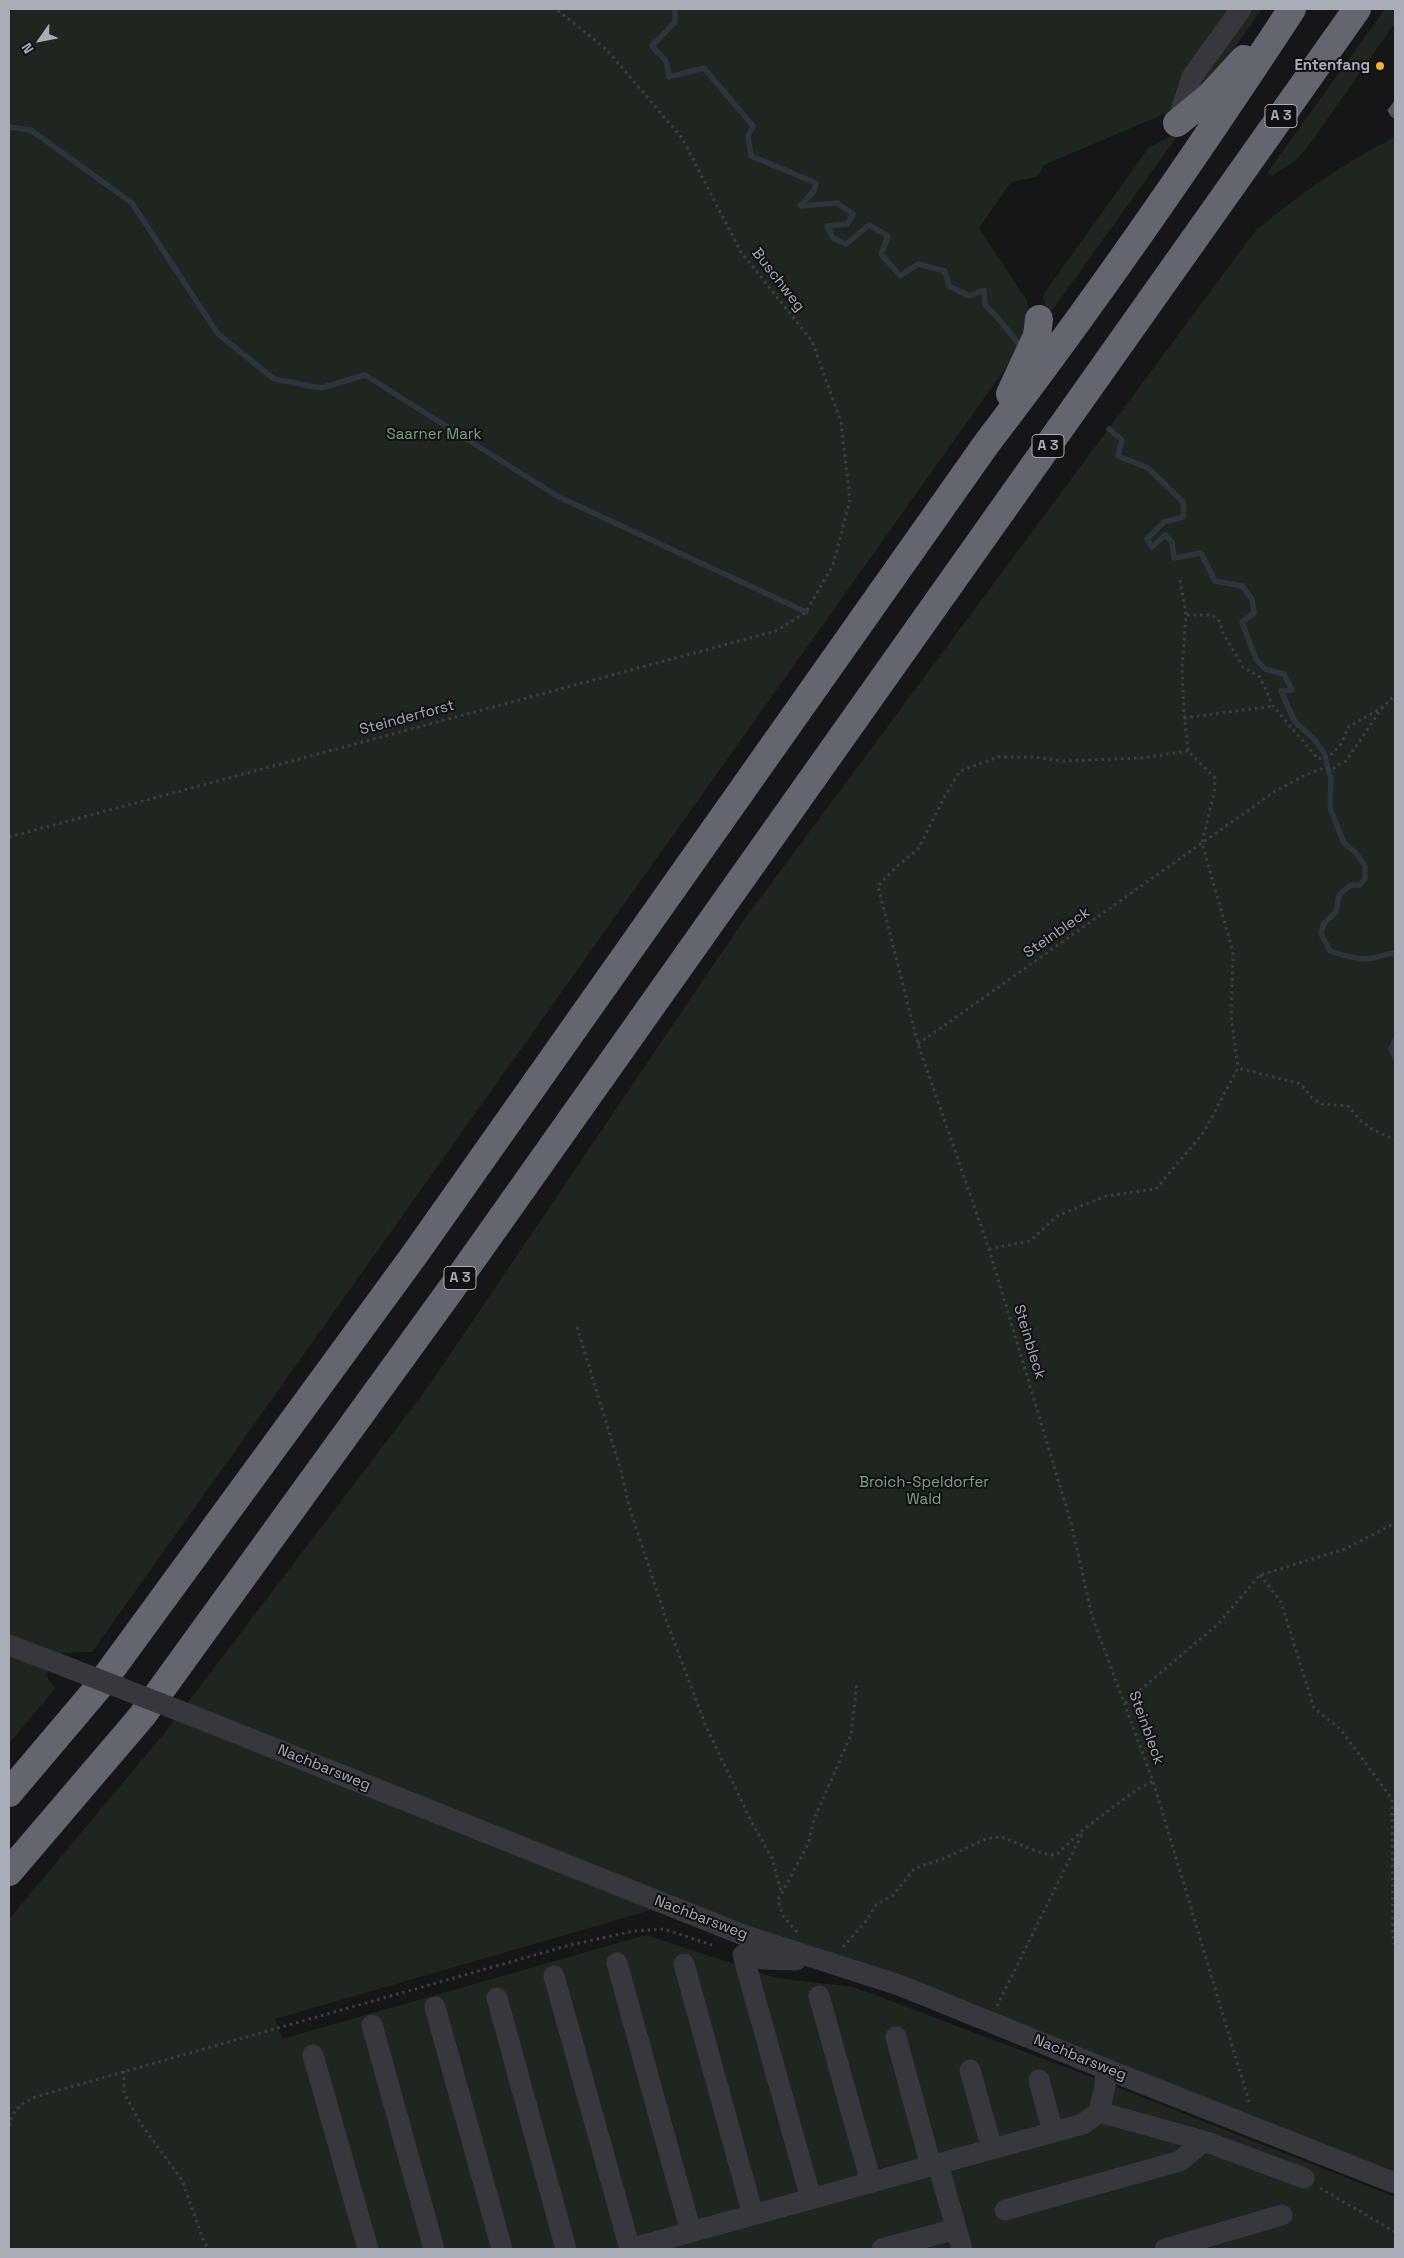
<!DOCTYPE html>
<style>
body{margin:0}
#map{position:relative;width:1404px;height:2258px;overflow:hidden;background:#161618;font-family:"Space Grotesk",sans-serif}
canvas{display:block}
.frame{position:absolute;inset:0;border:10px solid #a8adb8;pointer-events:none}
.north{position:absolute;left:15px;top:15px;width:50px;height:50px;-webkit-text-stroke:4px #111113;paint-order:stroke;rotate:237deg;font-size:14px;font-weight:700;line-height:20px;text-align:center;color:#a8adb8}
.north::after{content:'';display:block;margin:auto;width:18px;height:22px;background:#a8adb8;clip-path:polygon(50% 0,100% 100%,50% 72%,0 100%)}
</style>
<div id="map">
<canvas width="1404" height="2258"></canvas>
<div class="frame"></div>
<div class="north">N</div>
</div>
<script>
const c = document.querySelector('canvas').getContext('2d');
c.lineJoin = 'round';
function fill(path, color) { c.fillStyle = color; c.fill(path, 'evenodd'); }
function trace(path, color, width, dash) { c.strokeStyle = color; c.lineWidth = width; c.lineCap = dash ? 'butt' : 'round'; c.setLineDash(dash || []); c.stroke(path); }
function drawText(font, color, halo, rows, align = 'center') {
  c.font = font + ' "Space Grotesk",sans-serif'; c.lineWidth = 4; c.setLineDash([]); c.textBaseline = 'middle'; c.strokeStyle = halo; c.fillStyle = color; for (const [text, x, y, turn = 0] of rows) {
    c.save(); c.translate(x, y); c.rotate((+turn || 0) * Math.PI / 180); c.textAlign = isNaN(turn) ? turn : align; if (halo) c.strokeText(text, 0, 0); c.fillText(text, 0, 0); c.restore();
  }
}
const green = new Path2D(`
 M9 9H1231L1171 111 1044 165 1037 177 1011 182 979 228 1027 301 1031 321 1029 335 92 1652 60 1653 46 1675 55 1689 9 1743Z
 M1249 9H1262L1206 88 1196 81Z
 M1385 9H1395V23L1307 148 1296 160 1272 176 1267 173Z
 M1181 131 1048 316 1043 295 1149 147Z
 M1395 137V2176L672 1904 275 2019 282 2039 646 1935 776 1978 854 1987 1099 2080 1395 2197V2249H9V1919L166 1731 428 1387 741 924 1256 230C1299 195 1345 162 1395 137Z`);
const stream = new Path2D(`
 M675 9V22L652 46 666 61 669 77 704 68 753 126 748 136 751 156 816 183 814 191 800 206 837 203 853 214 847 224 827 226 833 238 846 244 869 225 888 236 881 254 900 276 918 264 945 271 949 286 969 296 984 290 985 305 998 318 1021 347
 M9 127 31 130 132 203 218 334 274 379 321 388 365 375 557 496 806 612
 M1109 429 1122 440 1118 456 1148 468 1184 503 1183 517 1164 522 1147 539 1152 547 1165 535 1172 542 1174 558 1201 553 1215 581 1242 586 1252 599 1254 613 1242 622 1256 659 1265 669 1284 674 1292 690 1281 691 1295 722 1314 739 1324 753 1331 779 1330 808 1344 843 1356 853 1365 866V879L1360 885H1351L1339 895 1336 912 1324 923 1321 934 1330 951C1342 955 1360 961 1373 958 1381 957 1387 952 1395 954
 M1395 1040 1391 1049 1395 1058`);
const path = new Path2D(`
 M1180 580 1186 615 1182 669 1184 712 1188 751 1215 778 1214 793 1202 843 1233 952 1231 1015 1238 1068
 M1187 615H1212L1219 621 1223 633 1243 667 1260 677 1273 706 1318 759 1330 756 1341 744 1348 727 1382 708 1395 695
 M1184 718 1273 706
 M1188 751 1142 758 1061 761 1035 757H998L960 771 945 796 918 849 895 868 878 886 918 1044 989 1249 1071 1523 1092 1616 1153 1781 1250 2105
 M9 837 776 631 806 612 833 565 850 500 841 422 812 341 741 252 682 138 607 50 556 9
 M918 1044 1274 792 1305 775 1321 769 1334 768 1346 761 1382 708
 M989 1249 1030 1241 1057 1216 1106 1196 1156 1189 1204 1132 1238 1068 1301 1084 1311 1097 1322 1104 1348 1106 1360 1120 1372 1129 1395 1140
 M577 1327 621 1471 629 1506 668 1625 705 1724 750 1819 772 1858 781 1891
 M1260 1575 1281 1602 1314 1708 1341 1730 1392 1799 1393 1939 1395 1947
 M1125 1703 1218 1624 1260 1575 1345 1549 1395 1523
 M797 1932 783 1916 778 1900 808 1844 814 1819 851 1735 857 1682
 M843 1947 866 1921 876 1905 893 1895 915 1868 943 1859 988 1838 1002 1837 1036 1851 1051 1855 1057 1854 1084 1829 1132 1793 1153 1781
 M997 2006 1083 1832
 M124 2071V2093L141 2124 182 2180 202 2237 208 2249
 M9 2126C13 2110 20 2104 35 2097L570 1945 634 1931 664 1929 712 1945
 M1320 2188 1395 2232`);
const minor = new Path2D(`
 M1177 123 1192 77 1241 9
 M9 1645 64 1666
 M198 1718 746 1936 899 1985 1106 2069 1395 2183
 M796 1960 763 1959 743 1955 811 2199
 M617 1963 691 2232
 M684 1964 753 2215
 M554 1976 630 2249
 M819 1996 871 2182
 M497 1998 566 2249
 M435 2007 502 2249
 M372 2025 434 2249
 M896 2037 931 2166
 M313 2055 368 2249
 M970 2070 992 2149
 M1039 2080 1053 2132
 M1099 2112 1204 2141 1304 2178
 M938 2164 962 2249
 M1005 2210 1180 2161 1204 2141
 M629 2249 1083 2124 1099 2112 1105 2086 1106 2069
 M882 2249 956 2229
 M1165 2249 1282 2215`);
const highway = new Path2D(`
 M1177 123 1210 96 1244 59
 M1010 394 1037 336 1039 319
 M9 1793 97 1689 415 1254 987 443C1094 303 1195 157 1292 9
 M9 1872 142 1716 452 1288 1357 9`);
const minorBridge = new Path2D(`
 M64 1666 198 1718`);
const wall = new Path2D(`
 M1395 101V119L1390 116 1388 111Z`);
const building = new Path2D(`
 M1395 101V115L1388 111Z`);
const markers = [
 [1380,66,5,"#f2b134"]
];
const shields = [
 [1281,116,32],
 [1048,446,32],
 [460,1278,32]
];
const shieldNames = [
 ["A 3",1281,116],
 ["A 3",1048,446],
 ["A 3",460,1278]
];
const poiNames = [
 ["Entenfang",1370,66]
];
const streetNames = [
 ["Buschweg",778,280,52],
 ["Steinderforst",407,718,-15],
 ["Steinbleck",1057,933,-35],
 ["Steinbleck",1029,1342,73],
 ["Steinbleck",1146,1728,70],
 ["Nachbarsweg",324,1768,22],
 ["Nachbarsweg",701,1918,21],
 ["Nachbarsweg",1080,2058,22]
];
const parkNames = [
 ["Saarner Mark",434,435],
 ["Broich-Speldorfer",924,1483],
 ["Wald",924,1500]
];
fill(green, '#1e261f');
trace(stream, '#2c353c', 5.5);
trace(path, '#3d3f44', 3, [2.5, 4]);
trace(minor, '#37383d', 21);
trace(highway, '#63666e', 28);
trace(minorBridge, '#37383d', 21);
fill(wall, '#47494d');
fill(building, '#525359');
trace(building, '#5f6168', 1);
for (const [x, y, r, color] of markers) { const dot = new Path2D(); dot.arc(x, y, r, 0, 2 * Math.PI); c.fillStyle = color; c.fill(dot); trace(dot, '#111113', 2); }
for (const [x, y, w] of shields) { const box = new Path2D(); box.roundRect(x - w / 2, y - 11.5, w, 23, 4); c.fillStyle = '#111113'; c.fill(box); trace(box, '#a8adb8', 1); }
drawText('bold 14px', '#a8adb8', null, shieldNames);
drawText('bold 15px', '#a8adb8', '#111113', poiNames, 'right');
drawText('15px', '#a8adb8', '#111113', streetNames);
drawText('15px', '#7fa381', '#111113', parkNames);
</script>
